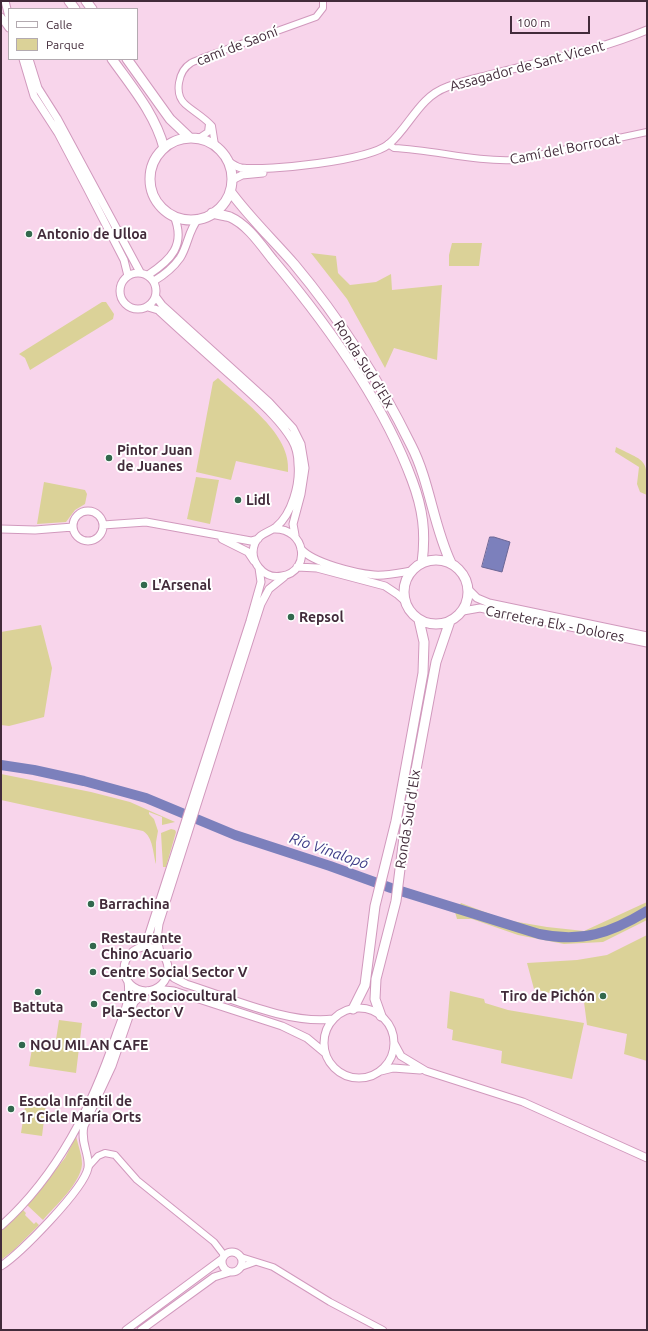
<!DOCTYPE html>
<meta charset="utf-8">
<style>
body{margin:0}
#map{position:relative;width:648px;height:1331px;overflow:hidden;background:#f8d5eb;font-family:Ubuntu,sans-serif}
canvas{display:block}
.frame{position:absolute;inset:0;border:2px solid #422b3a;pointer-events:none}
.legend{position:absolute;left:8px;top:8px;width:130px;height:52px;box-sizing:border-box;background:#fff;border:1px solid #b3aab0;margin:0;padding:5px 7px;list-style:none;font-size:12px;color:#422b3a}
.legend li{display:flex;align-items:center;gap:8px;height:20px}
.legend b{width:20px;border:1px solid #b3aab0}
.scale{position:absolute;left:510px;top:16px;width:80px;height:18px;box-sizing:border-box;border:2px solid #422b3a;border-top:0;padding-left:5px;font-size:12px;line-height:14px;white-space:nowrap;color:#422b3a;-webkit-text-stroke:3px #fff;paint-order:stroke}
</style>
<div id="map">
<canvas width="648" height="1331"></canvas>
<div class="frame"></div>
<ul class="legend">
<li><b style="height:5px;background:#fff"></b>Calle</li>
<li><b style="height:11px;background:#dbd298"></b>Parque</li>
</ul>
<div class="scale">100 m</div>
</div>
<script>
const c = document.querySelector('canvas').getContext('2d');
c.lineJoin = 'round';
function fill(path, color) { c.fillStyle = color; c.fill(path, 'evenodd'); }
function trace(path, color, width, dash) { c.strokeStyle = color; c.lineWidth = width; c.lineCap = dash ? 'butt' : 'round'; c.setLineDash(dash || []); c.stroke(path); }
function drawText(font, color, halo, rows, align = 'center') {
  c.font = font + ' Ubuntu,sans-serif'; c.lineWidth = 4; c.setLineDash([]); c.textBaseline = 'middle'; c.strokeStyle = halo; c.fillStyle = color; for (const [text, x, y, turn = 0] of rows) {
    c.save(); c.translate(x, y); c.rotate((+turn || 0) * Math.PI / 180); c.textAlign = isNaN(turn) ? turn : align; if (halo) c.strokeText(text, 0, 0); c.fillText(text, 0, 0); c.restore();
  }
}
const green = new Path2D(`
 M452 243H482L479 266H449V255Z
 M311 253 336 256 338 273 350 285 376 282 391 274 392 290 442 285 437 360 394 348 385 368 347 299Z
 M102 302H106L114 314 113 319 30 370 25 358 19 354Z
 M218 378C243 401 292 434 288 472L236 461 231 480 196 472 213 382Z
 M616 447C648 463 647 458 647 495L640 492 637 484 639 467 615 452Z
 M196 477 219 480 210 524 187 519Z
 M44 482 85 490 87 494 85 504 75 510 66 522 37 524Z
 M41 625 52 668 44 717 9 726 1 725V632Z
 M1 774 91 792 130 802 175 822 162 825V817L149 812V814L154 819 158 831 156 842V864C153 853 153 837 143 831L1 800Z
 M171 829 175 830 176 832 166 867H163L161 833Z
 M647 902V920L603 942 564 944 518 935 472 919H457L455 912 461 903 506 920 547 927 584 931Z
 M647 935V1061L624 1054 627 1034 587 1025 584 1002 534 989 527 963 577 960 607 955Z
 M450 991 484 999 485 1003 508 1010 584 1023 572 1079 501 1063 502 1051 452 1040 453 1030 447 1028Z
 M59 1020 82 1023 76 1073 29 1066 33 1043 55 1046Z
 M26 1101 46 1104 42 1136 21 1133Z
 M76 1136C78 1145 82 1155 82 1164 81 1183 55 1206 43 1220L27 1205 65 1158Z
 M23 1210 26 1213 25 1215 34 1224 36 1222 39 1225 14 1250 1 1260V1231Z`);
const water = new Path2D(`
 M490 537H494L510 542 502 572 482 567Z`);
const river = new Path2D(`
 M1 765 34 770 84 781 146 798 235 835 330 866 391 888 539 934C582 943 611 933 647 911`);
const minor = new Path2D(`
 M199 138 208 132 209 124
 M388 144 394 148C435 150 475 162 515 160L647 132
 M215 145 212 126C204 117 194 112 185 104 174 94 178 71 191 63 194 61 199 60 202 58L316 17 323 8V1
 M88 1167 98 1156 105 1153 115 1155 137 1180 214 1242 224 1255
 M241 1257 273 1267 330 1302 383 1330
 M241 1267 255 1262`);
const major = new Path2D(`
 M5 1 9 17
 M1 17 9 28
 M23 59 34 96 58 133 87 188 124 260 128 276
 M29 59 38 88 57 118 140 272
 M228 161C232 164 237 167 241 168 269 171 368 161 389 144 410 126 419 97 447 87 462 81 478 78 493 74 545 60 597 51 647 30
 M232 180 242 175 263 173
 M120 291a18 18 0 1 1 36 0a18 18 0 1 1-36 0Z
 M148 275C171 260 186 245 174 216
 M154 281C164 275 173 268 180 258 188 246 188 231 198 219
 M156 297 162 305 269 402 293 428 301 444 305 468 301 494 293 524 295 535
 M148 307 158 310C185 335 212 359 239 383 258 401 279 418 292 440 296 447 298 456 298 464 300 484 292 514 276 527 268 533 260 533 255 543 248 560 263 580 282 576 312 571 306 528 274 529
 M73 526a15 15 0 1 1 30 0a15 15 0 1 1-30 0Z
 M103 525 146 522 251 541 258 539
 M1 529 35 530 73 527
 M222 539 248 552 254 561
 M301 549C313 563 355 573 374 575 386 576 399 573 411 571
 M297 567 317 568 385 586 397 594 406 602
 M469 590 477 598 489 603 647 636
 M463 611 480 608 647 643
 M124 969a22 22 0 1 1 44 0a22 22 0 1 1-44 0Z
 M140 947 144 944 148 937 250 621 261 582 259 568
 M160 952 157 939 159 924 261 604 269 589 284 577
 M168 971 174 978 186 984C228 997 290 1025 333 1019
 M155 989 174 991 282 1026 307 1038 325 1053
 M324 1043a35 35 0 1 1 70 0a35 35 0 1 1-70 0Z
 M394 1043 401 1056 426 1071 523 1102 647 1158
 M381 1071 393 1068 420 1070
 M1 1226C58 1175 92 1106 116 1035 122 1018 131 1000 128 982
 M222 1262a10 10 0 1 1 20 0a10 10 0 1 1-20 0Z
 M1 1266C20 1254 84 1189 88 1168 90 1154 80 1143 84 1126L112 1066 134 1002 147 991
 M126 1330 222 1259
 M141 1330 214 1277 230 1272`);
const highway = new Path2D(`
 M69 1 75 9
 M86 1 92 9
 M112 59C132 87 155 114 164 148
 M127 59 170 119 190 138
 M150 179a41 41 0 1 1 82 0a41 41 0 1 1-82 0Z
 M230 191C249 217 273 240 294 264 340 319 379 380 411 445 430 482 433 525 451 563
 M212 213C218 215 225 215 230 217 248 225 261 245 273 260 326 323 383 402 412 480 423 509 426 533 422 563
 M404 592a32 32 0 1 1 64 0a32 32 0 1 1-64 0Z
 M353 1009 365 985 375 906 396 821 423 673 424 642 419 620
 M381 1016 375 999 376 979 396 901 405 829 436 662 450 621`);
const markers = [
 [29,234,4,"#32684d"],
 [109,458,4,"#32684d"],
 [238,500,4,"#32684d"],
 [144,585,4,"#32684d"],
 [291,617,4,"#32684d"],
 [91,904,4,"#32684d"],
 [93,946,4,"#32684d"],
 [93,972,4,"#32684d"],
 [38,992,4,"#32684d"],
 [603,996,4,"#32684d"],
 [94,1004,4,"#32684d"],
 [22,1045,4,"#32684d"],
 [11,1109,4,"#32684d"]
];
const streetNames = [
 ["camí de Saoní",237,46,-21],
 ["Assagador de Sant Vicent",527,66,-15],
 ["Camí del Borrocat",565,149,-11],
 ["Ronda Sud d'Elx",364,364,58],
 ["Carretera Elx - Dolores",555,624,11],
 ["Ronda Sud d'Elx",408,819,-81]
];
const poiNames = [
 ["Antonio de Ulloa",37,234],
 ["Pintor Juan",117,450],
 ["de Juanes",117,466],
 ["Lidl",246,500],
 ["L'Arsenal",152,585],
 ["Repsol",299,617],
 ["Barrachina",99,904],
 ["Restaurante",101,938],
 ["Chino Acuario",101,954],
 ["Centre Social Sector V",101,972],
 ["Centre Sociocultural",102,996],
 ["Pla-Sector V",102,1012],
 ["Tiro de Pichón",595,996,"right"],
 ["Battuta",38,1007,"center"],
 ["NOU MILAN CAFE",30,1045],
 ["Escola Infantil de",19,1101],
 ["1r Cicle María Orts",19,1117]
];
const waterNames = [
 ["Río Vinalopó",329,851,19]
];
fill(green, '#dbd298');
fill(water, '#7c80bc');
trace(water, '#6b6695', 1);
trace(river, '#7c80bc', 10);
trace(minor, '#d199bd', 8);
trace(major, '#d199bd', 9);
trace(highway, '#d199bd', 11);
trace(minor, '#fff', 6);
trace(major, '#fff', 7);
trace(highway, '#fff', 9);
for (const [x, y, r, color] of markers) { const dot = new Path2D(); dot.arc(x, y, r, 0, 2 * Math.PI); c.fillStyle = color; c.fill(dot); trace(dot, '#fff', 1.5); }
drawText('14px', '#422b3a', '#fff', streetNames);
drawText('bold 14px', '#422b3a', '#fff', poiNames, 'left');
drawText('italic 15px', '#403f89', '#fff', waterNames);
</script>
